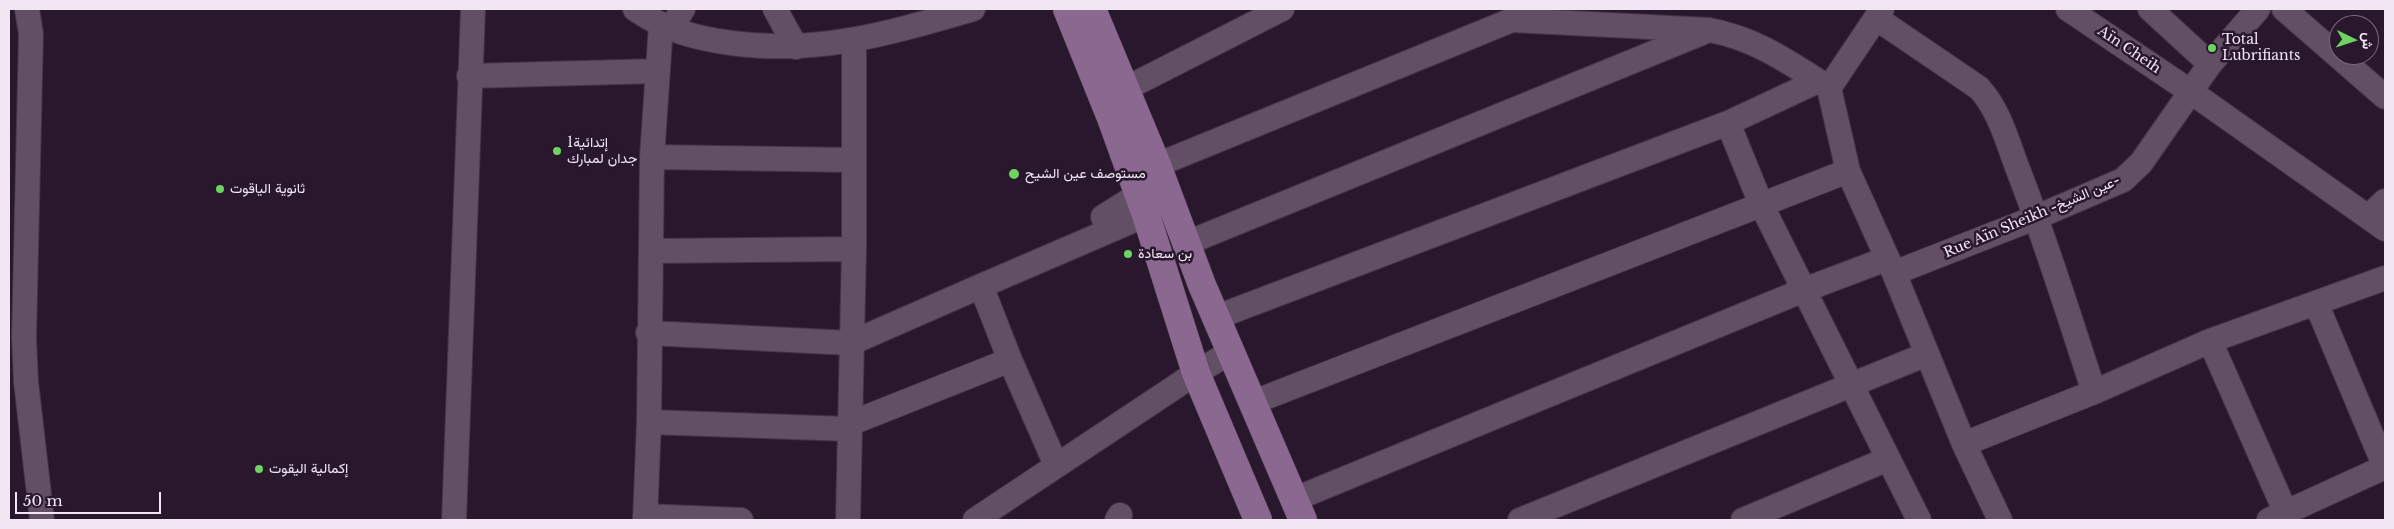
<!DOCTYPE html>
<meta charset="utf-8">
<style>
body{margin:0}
#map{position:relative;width:2394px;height:529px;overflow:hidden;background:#29182d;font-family:"Libre Baskerville",Vazirmatn,serif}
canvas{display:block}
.frame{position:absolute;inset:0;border:10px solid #f2e6f4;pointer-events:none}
.north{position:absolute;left:2329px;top:15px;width:50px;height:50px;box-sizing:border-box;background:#29182d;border:1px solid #796a7d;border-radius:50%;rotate:94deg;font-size:14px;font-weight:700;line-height:20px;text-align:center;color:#f2e6f4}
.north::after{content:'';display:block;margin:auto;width:18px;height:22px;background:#6dd361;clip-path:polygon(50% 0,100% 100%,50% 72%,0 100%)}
.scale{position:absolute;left:15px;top:492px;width:146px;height:22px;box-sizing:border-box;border:2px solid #f2e6f4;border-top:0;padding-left:6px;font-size:15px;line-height:18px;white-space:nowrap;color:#f2e6f4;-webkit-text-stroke:4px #29182d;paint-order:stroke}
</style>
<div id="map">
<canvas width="2394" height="529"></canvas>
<div class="frame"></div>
<div class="north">ش</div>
<div class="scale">50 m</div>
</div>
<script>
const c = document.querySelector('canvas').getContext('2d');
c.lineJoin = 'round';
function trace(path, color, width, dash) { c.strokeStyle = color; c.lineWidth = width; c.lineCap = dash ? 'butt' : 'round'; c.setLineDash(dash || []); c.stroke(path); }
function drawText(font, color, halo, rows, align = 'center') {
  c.font = font + ' "Libre Baskerville",Vazirmatn,serif'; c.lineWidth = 5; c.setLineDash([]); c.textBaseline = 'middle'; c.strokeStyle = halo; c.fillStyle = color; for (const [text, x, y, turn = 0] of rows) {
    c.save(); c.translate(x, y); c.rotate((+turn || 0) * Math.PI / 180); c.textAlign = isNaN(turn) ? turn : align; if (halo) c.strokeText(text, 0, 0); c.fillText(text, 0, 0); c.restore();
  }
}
const minor = new Path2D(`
 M27 9 31 34 24 338 26 382 42 520
 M635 9C665 30 695 38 731 43 818 55 890 33 973 9
 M775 9 796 47
 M1882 9 1829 88 1848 171 1894 273 1964 444 2000 520
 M2068 9 2191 92 2385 229
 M2150 9 2210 64
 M2284 9 2385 97
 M1876 18 1979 88C1999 110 2007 140 2017 167 2046 241 2069 316 2094 392
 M670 29 683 9
 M469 76 658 71
 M1125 89 1282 9
 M1728 123 1761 204 1919 520
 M652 157 853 160
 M1157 165 1512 20 1709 30C1755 38 1790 63 1829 88
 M2369 216 2385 201
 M1103 217 1138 195
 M1187 243 1702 33
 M651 251 854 249
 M1894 273 2037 217 2123 180 2141 163 2210 64 2258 9
 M2316 303 2385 467
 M1217 317 1728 123 1818 81
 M648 333 851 343 981 286
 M2210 341 2286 513
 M1254 402 1848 171
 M649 422 849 429
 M849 424 1010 360
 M1964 444 2094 392 2210 341 2385 278
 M1056 465 1010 360 981 286 1146 215
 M1295 499 1804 290 1886 259
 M645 516 741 520
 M454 520 473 9
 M645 520 649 422 652 157 661 25
 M848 520 854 249V41
 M975 520 1196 373 1232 351
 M1117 520 1120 515
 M1520 520 1927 354
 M1743 520 1888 459
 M2269 520 2385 467`);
const major = new Path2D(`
 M1067 9 1111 118 1146 215 1196 373 1258 520
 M1092 9 1157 165 1202 285 1303 520`);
const markers = [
 [2212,48,5,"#6dd361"],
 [557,151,5,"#6dd361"],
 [1014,174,6,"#6dd361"],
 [220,189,5,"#6dd361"],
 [1128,254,5,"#6dd361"],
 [259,469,5,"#6dd361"]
];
const poiNames = [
 ["Total",2222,40],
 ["Lubrifiants",2222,56],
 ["1إتدائية",567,143],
 ["جدان لمبارك",567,159],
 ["مستوصف عين الشيح",1025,174],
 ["ثانوية الياقوت",230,189],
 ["بن سعادة",1138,254],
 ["إكمالية اليقوت",269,469]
];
const streetNames = [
 ["Aïn Cheih",2129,50,34],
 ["Rue Aïn Sheikh -عين الشيخ-",2032,217,-23]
];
trace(minor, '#433545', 26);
trace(major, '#433545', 29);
trace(minor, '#624e65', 24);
trace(major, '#8b6890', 28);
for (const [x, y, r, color] of markers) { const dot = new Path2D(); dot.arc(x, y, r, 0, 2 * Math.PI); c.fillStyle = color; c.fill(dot); trace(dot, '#29182d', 2); }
drawText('14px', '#f2e6f4', '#29182d', poiNames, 'left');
drawText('14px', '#f2e6f4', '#29182d', streetNames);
</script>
